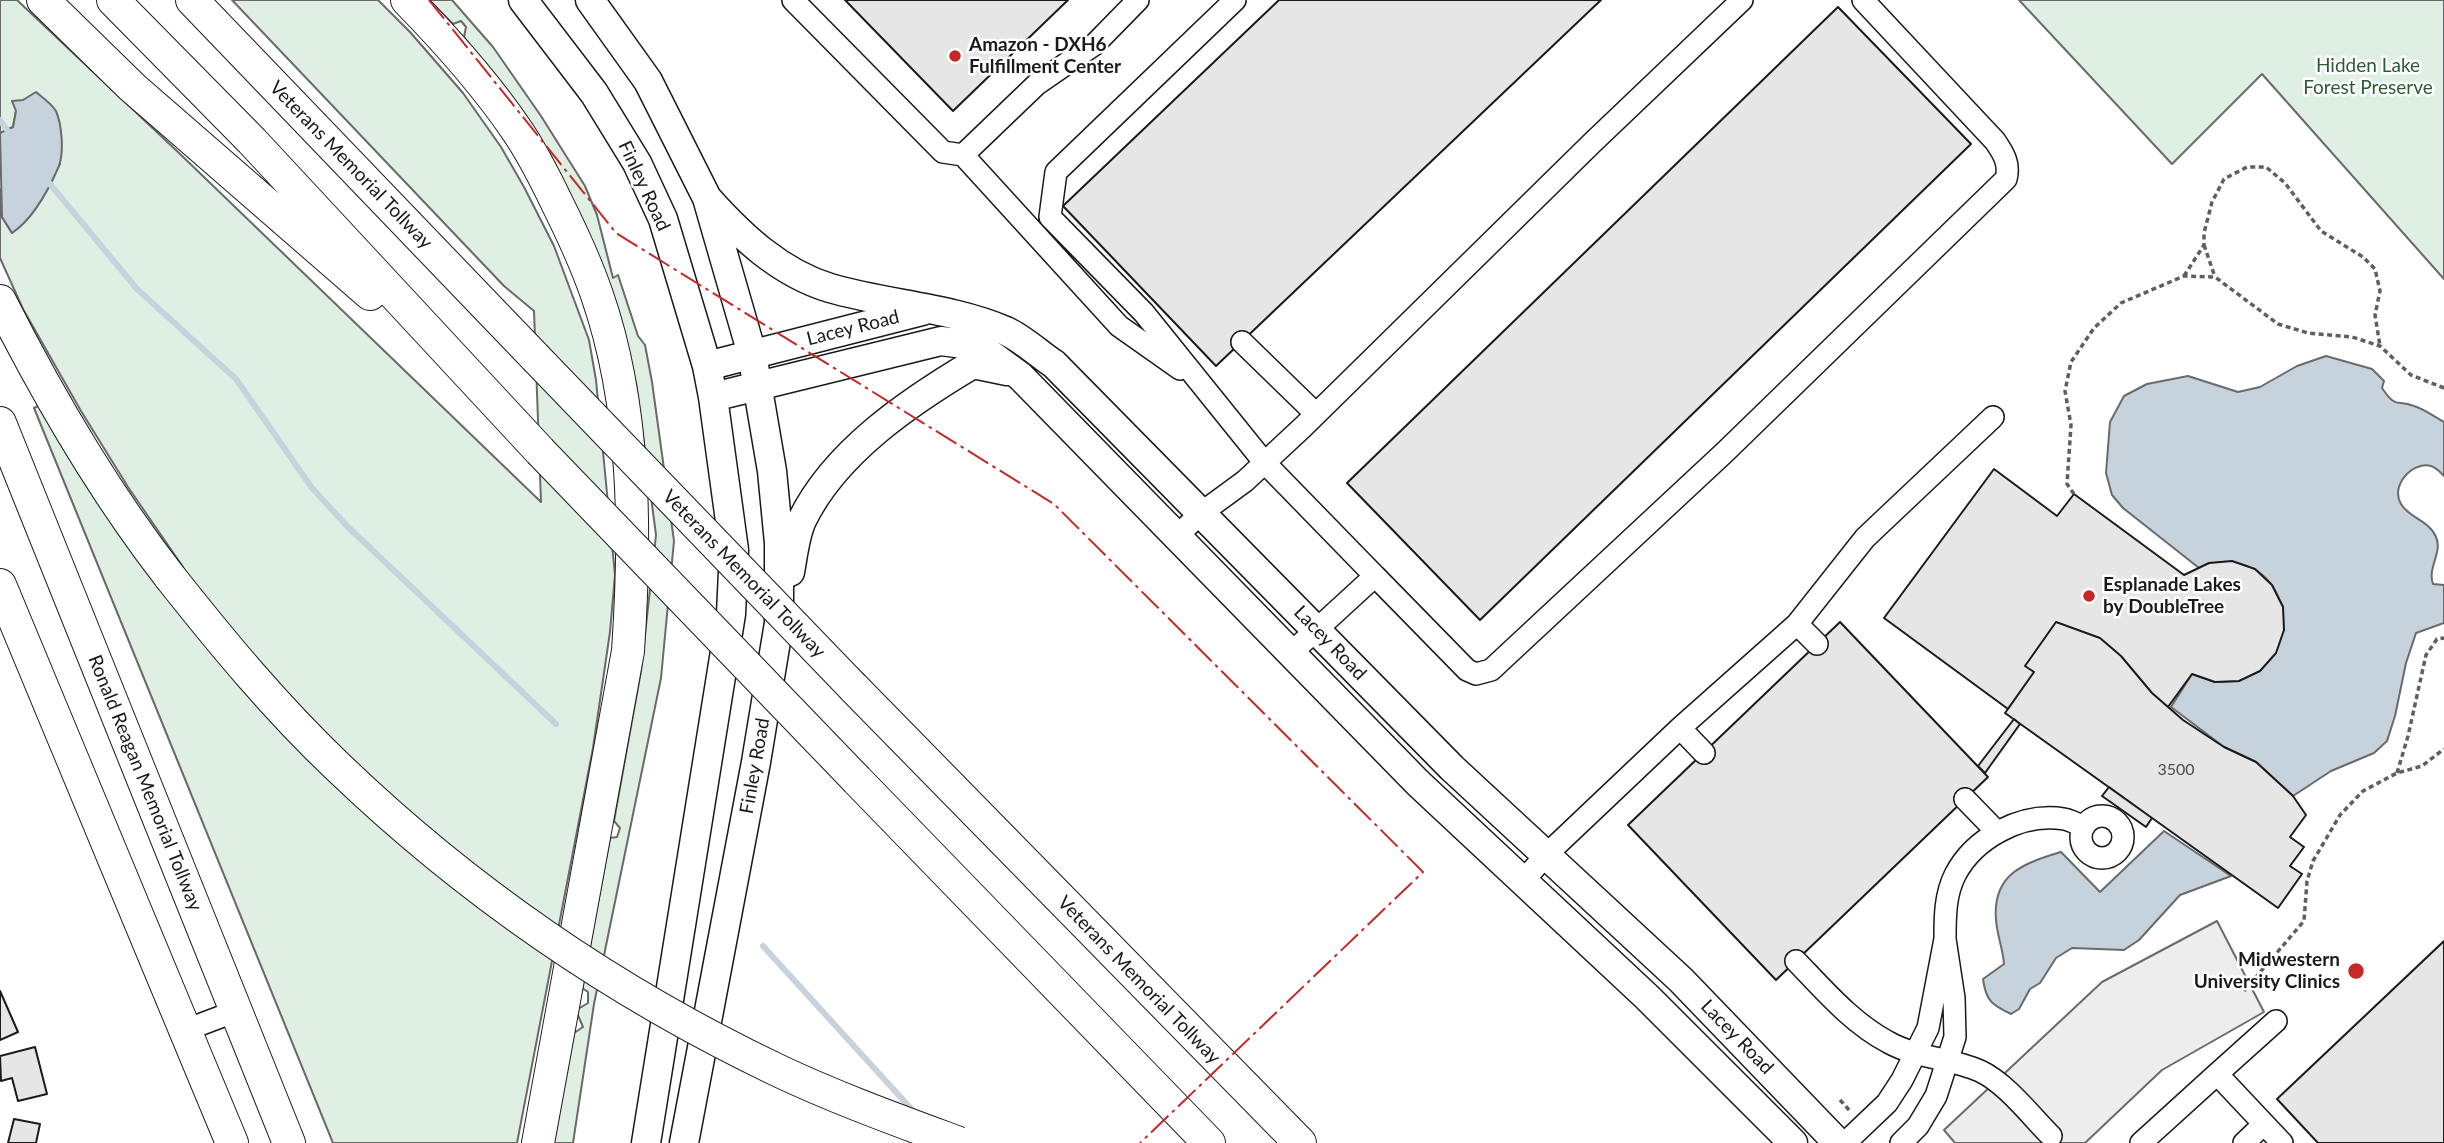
<!DOCTYPE html>
<style>
body{margin:0}
canvas{display:block;background:#fff}
</style>
<canvas width="2444" height="1143"></canvas>
<script>
const c = document.querySelector('canvas').getContext('2d');
c.lineJoin = 'round';
function fill(path, color) { c.fillStyle = color; c.fill(path, 'evenodd'); }
function trace(path, color, width, dash) { c.strokeStyle = color; c.lineWidth = width; c.lineCap = dash ? 'butt' : 'round'; c.setLineDash(dash || []); c.stroke(path); }
function drawText(font, color, halo, rows, align = 'center') {
  c.font = font + ' Lato,sans-serif'; c.lineWidth = 5; c.setLineDash([]); c.textBaseline = 'middle'; c.strokeStyle = halo; c.fillStyle = color; for (const [text, x, y, turn = 0] of rows) {
    c.save(); c.translate(x, y); c.rotate((+turn || 0) * Math.PI / 180); c.textAlign = isNaN(turn) ? turn : align; if (halo) c.strokeText(text, 0, 0); c.fillText(text, 0, 0); c.restore();
  }
}
const green = new Path2D(`
 M0 0H17L179 153 541 502 534 311 504 286 232 0H378L410 32 463 93 501 147 524 187 554 246 570 289 589 340 596 380 615 575 610 632 593 748 517 1143H333L34 408 40 405 161 584 183 567 128 487 81 411 23 309 0 258V189L2 217 12 233 47 186 60 164 16 111 13 127 0 133Z
 M429 0H452L493 47 541 116 585 186 597 215 613 278 618 275 638 336 645 345 652 382 674 541 661 678 594 1004 573 1143H553L574 1033 583 1027 577 1013 578 1009 588 1003V992L582 988 610 838 617 837 620 828 614 821 641 671 656 535 636 383 518 108 464 37 466 27 461 21 453 24Z
 M2019 0H2444V279L2262 74 2172 164Z`);
const parking = new Path2D(`
 M2217 921 2264 1012 2162 1070 2085 1143H1955L1944 1130 2102 982Z`);
const water = new Path2D(`
 M36 92C42 97 52 104 56 111 62 125 64 152 59 166 49 189 33 219 12 233L2 217 0 133 13 127 16 111 12 101 23 100Z
 M2326 356 2372 369 2384 381 2382 388C2397 410 2396 399 2414 406 2424 409 2435 417 2444 422V476C2440 472 2437 468 2431 466 2412 461 2390 486 2401 504 2409 518 2430 521 2436 537 2443 552 2427 568 2433 584L2444 585V623L2416 633 2406 663 2395 716 2387 741 2374 753 2331 771 2293 796 2256 762 2224 747 2171 707 2192 674 2215 682 2239 681 2283 607C2279 600 2277 593 2273 587 2257 563 2224 556 2199 568L2123 508 2112 495 2106 473 2110 422 2124 396 2147 384 2188 376 2238 392 2260 387 2297 366Z
 M2164 831 2231 876 2180 895 2139 940 2124 950 2072 948 2056 958 2040 983 2030 989 2019 1009 2011 1014C1992 1005 1986 1001 1983 979L2004 964C2003 949 1997 935 1996 920 1992 873 2025 863 2061 852L2100 892Z`);
const stream = new Path2D(`
 M0 120 12 137
 M45 178 137 289 236 379 312 488 347 526 556 724
 M763 946 915 1113`);
const building = new Path2D(`
 M845 0H1068L953 111Z
 M1279 0H1601L1216 366 1063 206Z
 M1838 7 1971 144 1480 620 1347 483Z
 M1994 469 2057 516 2074 494 2184 575 2209 563 2232 561 2255 569 2272 585 2283 607 2284 630 2276 653 2260 671 2239 681 2215 682 2192 674 2168 707 2152 693 2121 656 2100 638 2056 622 2025 666 2034 672 2008 709 1884 618Z
 M1840 622 1988 777 1776 980 1628 825Z
 M2056 622 2100 638 2121 656 2152 693 2183 720 2224 747 2256 762 2293 796 2306 815 2290 837 2304 847 2290 866 2302 874 2278 908 2005 713 2034 672 2025 666Z
 M2014 719 2020 724 1985 773 1978 766Z
 M2109 787 2152 818 2146 827 2102 796Z
 M2444 941V1143H2318L2277 1099Z
 M0 991 18 1032 0 1040Z
 M35 1047 47 1094 18 1101 12 1078 1 1081 0 1056Z
 M14 1119 40 1124 36 1143H8Z`);
const path = new Path2D(`
 M2204 245 2215 277
 M2184 276 2204 245V233L2212 202 2224 179 2247 167H2266L2285 183 2321 231 2363 257 2375 269 2380 291 2375 315 2380 346
 M2074 494 2067 484 2071 425 2065 391 2071 362 2094 328 2121 303 2184 276 2215 277 2278 324 2308 333 2352 337 2380 346 2411 375 2444 388
 M2397 773 2408 736 2426 655 2437 639 2444 638
 M2244 991 2304 921 2307 881 2313 861 2340 815 2363 791 2397 773 2422 766 2444 749
 M1840 1100 1851 1112`);
const minor = new Path2D(`
 M793 0 943 152 963 155 1037 84 1095 44 1138 0
 M1235 0 1056 172 1050 217 1144 313 1264 462 1375 576
 M963 155 1119 326 1180 369
 M1242 342 1316 414
 M1176 537 1200 514 1245 481 1303 427 1592 143 1742 0
 M1797 624 1817 644
 M1291 653 1375 576 1467 670 1476 674 1491 670 1725 452 2006 179C2010 164 2004 154 1995 141L1863 0
 M1680 728 1704 753
 M1965 799 1997 832
 M2081 837a21 21 0 1 1 42 0a21 21 0 1 1-42 0Z
 M1523 881 1546 855 1680 728 1797 624 1865 538 1993 417
 M1945 939C1945 917 1945 895 1955 875 1974 838 2022 812 2064 819 2070 820 2078 824 2084 827
 M1796 961C1824 990 1852 1023 1888 1042 1916 1058 1951 1058 1980 1071 2006 1083 2031 1116 2051 1136
 M186 1030 236 1011
 M2217 1074 2276 1021
 M1845 1143 1887 1103 1902 1080 1928 1028 1945 939 1954 998 1955 1037 1936 1096 1918 1126 1901 1143
 M2141 1143 2217 1074 2282 1143
 M2244 1143 2264 1124`);
const major = new Path2D(`
 M523 0 594 93 637 163 663 219 707 366 713 397 734 550 731 614 646 1143
 M590 0 648 81 707 198 752 354 772 471 779 543V623L756 762 684 1143
 M707 198C741 236 780 273 830 288 888 305 950 307 1006 331 1023 339 1039 354 1054 364L1452 768 1681 980 1838 1143
 M707 366 922 311
 M713 397 941 341 979 346 1020 376 1418 783 1647 997 1793 1143
 M790 572C793 556 795 535 802 520 835 452 909 402 973 364L1007 371`);
const highway = new Path2D(`
 M43 0 132 87 370 294
 M113 0 252 141 540 451
 M192 0 535 357
 M407 0C447 41 484 82 516 129 532 152 545 178 557 203 572 233 586 263 597 295 636 407 636 534 628 651L538 1143
 M0 301C49 398 103 491 170 577
 M0 423 289 1143
 M0 585 232 1143
 M853 687 1300 1143
 M857 780 1209 1143`);
const highwayBridge = new Path2D(`
 M535 357 853 687
 M540 451 857 780
 M170 577C223 644 276 708 338 767 467 891 616 993 777 1070 836 1098 897 1120 959 1143`);
const power = new Path2D(`
 M429 0 616 233 1054 504 1423 872 1140 1143`);
const markers = [
 [955,56,7,"#c62828"],
 [2089,596,7,"#c62828"],
 [2356,971,9,"#c62828"]
];
const numberNames = [
 ["3500",2176,770]
];
const poiNames = [
 ["Amazon - DXH6",969,45],
 ["Fulfillment Center",969,67],
 ["Esplanade Lakes",2103,585],
 ["by DoubleTree",2103,607],
 ["Midwestern",2340,960,"right"],
 ["University Clinics",2340,982,"right"]
];
const parkNames = [
 ["Hidden Lake",2368,66],
 ["Forest Preserve",2368,88]
];
const streetNames = [
 ["Veterans Memorial Tollway",351,165,46],
 ["Finley Road",644,186,65],
 ["Lacey Road",853,328,-14],
 ["Veterans Memorial Tollway",744,574,46],
 ["Lacey Road",1330,643,46],
 ["Finley Road",755,766,-80],
 ["Ronald Reagan Memorial Tollway",145,783,68],
 ["Veterans Memorial Tollway",1139,980,46],
 ["Lacey Road",1737,1037,46]
];
fill(green, '#e0efe3');
trace(green, '#6a6a6a', 2);
fill(parking, '#ededed');
trace(parking, '#6a6a6a', 2);
fill(water, '#c6d2dc');
trace(water, '#6a6a6a', 2);
trace(stream, '#c6d2dc', 6);
fill(building, '#e6e6e6');
trace(building, '#1a1a1a', 2);
trace(minor, '#1a1a1a', 24);
trace(major, '#1a1a1a', 31);
trace(highway, '#1a1a1a', 34);
trace(path, '#5f5f5f', 3.5, [5, 3.5]);
trace(minor, '#fff', 21);
trace(major, '#fff', 28);
trace(highway, '#fff', 32);
trace(highwayBridge, '#1a1a1a', 34, []);
trace(highwayBridge, '#fff', 32);
trace(power, '#c62828', 2, [24, 5, 3.5, 5]);
for (const [x, y, r, color] of markers) { const dot = new Path2D(); dot.arc(x, y, r, 0, 2 * Math.PI); c.fillStyle = color; c.fill(dot); trace(dot, '#fff', 2.5); }
drawText('16px', '#4d4d4d', null, numberNames);
drawText('bold 19px', '#1a1a1a', '#fff', poiNames, 'left');
drawText('19px', '#2b5a34', '#fff', parkNames);
drawText('19px', '#1a1a1a', '#fff', streetNames);
</script>
